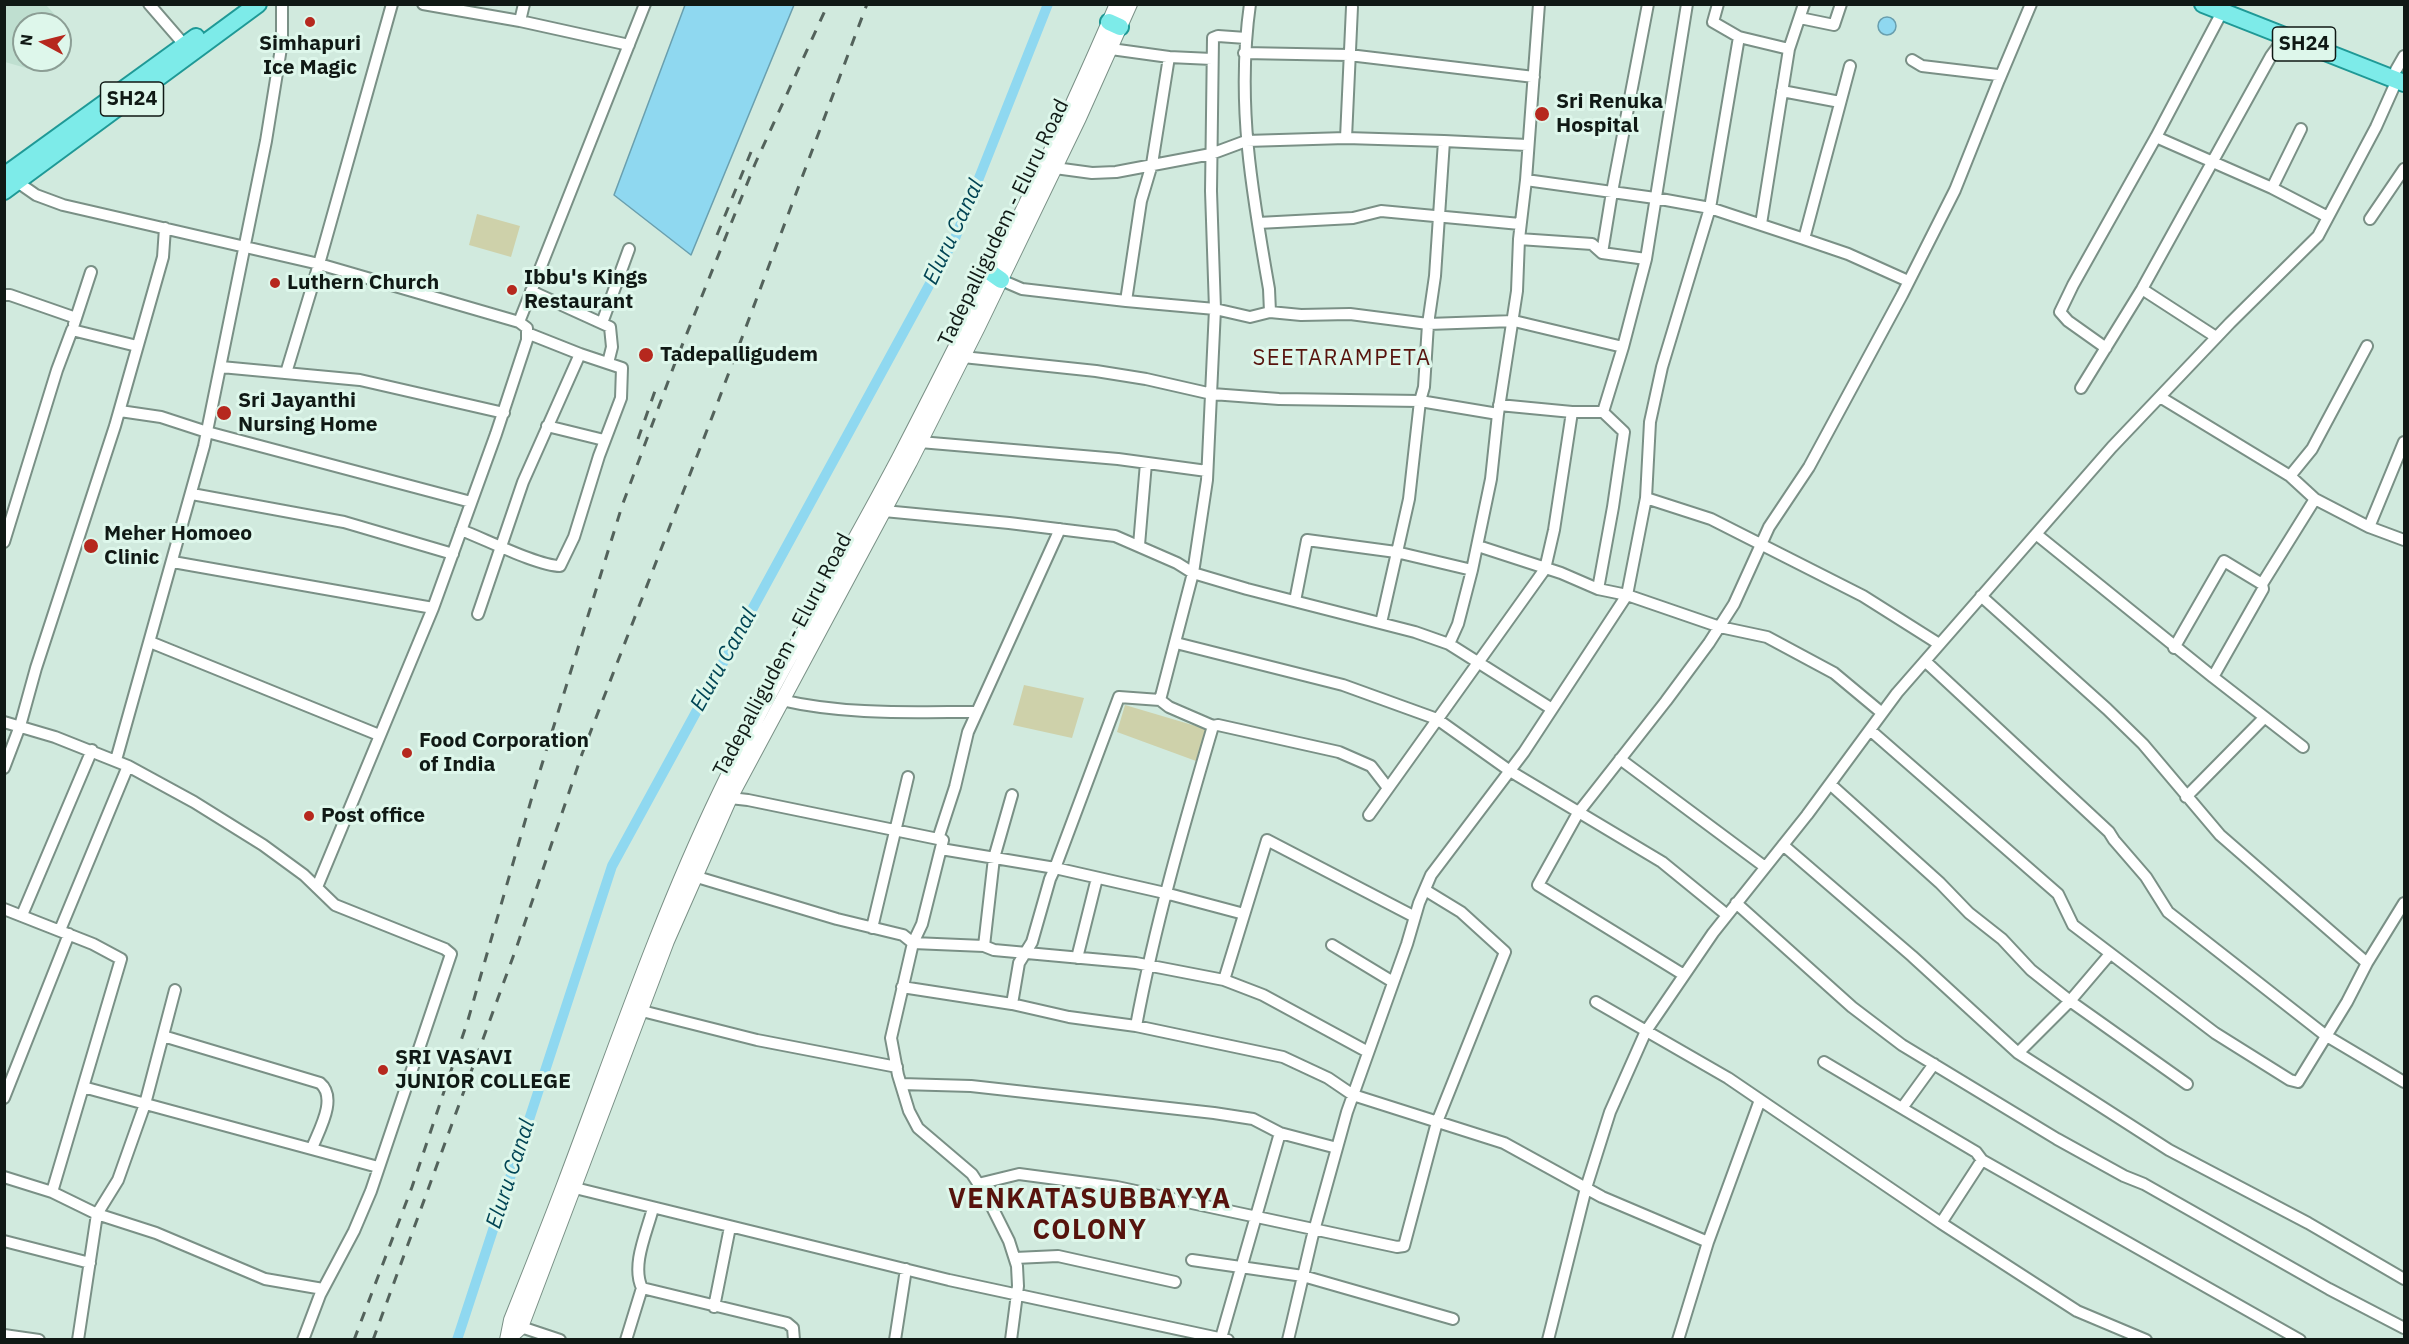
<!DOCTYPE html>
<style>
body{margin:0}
#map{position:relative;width:2409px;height:1344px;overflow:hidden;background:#d1eade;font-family:"IBM Plex Sans",sans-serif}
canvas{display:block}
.frame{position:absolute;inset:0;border:6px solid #101915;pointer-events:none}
.north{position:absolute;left:12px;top:12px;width:60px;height:60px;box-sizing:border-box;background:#def7eb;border:2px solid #8c9e95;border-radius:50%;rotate:277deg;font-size:16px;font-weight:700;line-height:24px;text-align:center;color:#101915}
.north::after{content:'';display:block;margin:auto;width:21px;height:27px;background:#b6281e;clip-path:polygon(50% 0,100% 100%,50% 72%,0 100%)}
</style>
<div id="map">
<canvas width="2409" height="1344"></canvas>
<div class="frame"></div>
<div class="north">N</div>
</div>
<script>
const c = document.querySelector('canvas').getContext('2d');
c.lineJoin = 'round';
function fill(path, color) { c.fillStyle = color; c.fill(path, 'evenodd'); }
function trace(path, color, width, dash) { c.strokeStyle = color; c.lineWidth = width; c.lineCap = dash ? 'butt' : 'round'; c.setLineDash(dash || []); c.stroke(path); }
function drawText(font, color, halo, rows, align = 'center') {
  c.font = font + ' "IBM Plex Sans",sans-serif'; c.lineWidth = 6; c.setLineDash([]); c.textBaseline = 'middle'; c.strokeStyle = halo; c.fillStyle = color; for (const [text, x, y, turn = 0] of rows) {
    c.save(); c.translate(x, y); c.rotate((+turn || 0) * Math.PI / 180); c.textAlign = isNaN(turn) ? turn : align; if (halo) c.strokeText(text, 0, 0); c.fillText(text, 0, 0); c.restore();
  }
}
const built = new Path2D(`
 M4 5H46L57 17 55 24H24V60H40L33 70 5 62Z`);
const green = new Path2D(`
 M477 214 520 226 511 257 469 245Z
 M1024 685 1084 698 1072 738 1013 725Z
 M1125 705 1206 729 1196 761 1117 732Z`);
const water = new Path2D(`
 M685 5H794L691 255 614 195Z
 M1878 26a9 9 0 1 1 18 0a9 9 0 1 1-18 0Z`);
const canal = new Path2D(`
 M457 1340 612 866 956 236 1048 4`);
const street = new Path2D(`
 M149 4 188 49
 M423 4 520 21 629 45
 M1250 4C1236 102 1252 193 1269 289L1270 312
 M1718 4 1713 22 1739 37 1789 49
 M1800 18 1834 25 1841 4
 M520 21 524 4
 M1111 49 1169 57 1212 59
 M1244 53 1349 55 1534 77
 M2396 70 2404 56
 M1999 80 2031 4
 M1782 91 1840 102
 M2156 137 2272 188 2328 217
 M1346 138 1352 7
 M1055 168 1092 173 1116 172 1211 154 1246 141 1346 138 1444 141
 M13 179 36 195 63 205 319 264 519 322 527 328V340L496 434 433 608 317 887
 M1526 180 1655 198 1710 208 1804 239 1850 66
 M2272 188 2301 129
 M2370 219 2404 169
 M1258 223 1353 218 1381 211 1520 224
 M1761 224 1789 49 1804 4
 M1519 239 1592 244 1602 253 1646 259
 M1804 239 1848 254 1908 281
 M1602 253 1612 192 1648 4
 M1001 280 1022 289 1126 301 1215 309 1250 317 1270 312 1301 315 1350 314 1428 324 1514 321 1623 347
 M2142 289 2216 337
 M531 291 610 327 612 347 608 363
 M4 295H10L76 318
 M1126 301 1141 201 1152 164 1169 57
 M519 322 645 4
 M602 323 629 249
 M74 324 91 272
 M527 333 580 354
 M2106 348 2068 321 2060 312 2073 285 2156 137 2222 12
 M963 357 1096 371 1146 379 1212 394 1279 399 1420 401 1498 414
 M221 367 360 380 504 413
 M286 373 319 264 392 4
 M2081 388 2142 289 2271 56 2285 37
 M2160 397 2290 476 2315 499 2369 527 2404 540
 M1499 405 1572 412H1603L1624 432 1613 507 1598 589
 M120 411 161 417 207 432 471 502
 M1603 412 1623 347 1646 259 1687 4
 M547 426 604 440
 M920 442 1118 459 1207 471
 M2290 476 2312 449 2367 346
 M192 494 344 522 453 554
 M1646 498 1711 519 1863 596 1939 644
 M884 511 1009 523 1115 536 1177 563 1193 573 1247 589 1415 632 1449 644 1552 709
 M2369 527 2404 442
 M461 530C485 539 538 566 560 566L574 537 599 456 621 398 622 368 580 354 523 482 478 614
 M2036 534 2213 677
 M4 542 57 370 72 330 137 346
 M1139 545 1146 463
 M1478 546 1561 573 1598 589 1627 595 1720 627 1767 637 1834 673 1882 713
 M173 562 433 608
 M1981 596 2107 709 2143 744 2220 835 2367 963
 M1295 601 1307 540 1396 552 1472 570
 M1381 623 1409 499 1420 401 1424 387 1428 324 1435 276 1444 141 1527 145
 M150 642 379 735
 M1176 643 1343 685 1437 719 1510 771 1662 862 1727 915
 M1449 644 1458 624 1472 570 1491 479 1498 414 1517 291 1519 239 1526 180 1539 4
 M2174 648 2224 561 2262 584
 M1925 661 2109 832 2114 840 2146 877 2168 912 2325 1035 2404 1082
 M781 700C845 715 911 712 977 712
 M1160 700 1193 573 1207 480 1215 309 1211 191 1213 38 1218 36 1246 38
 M4 722 55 737 128 766 194 802 263 845 304 875 335 905 445 949 451 954 371 1191 354 1231 320 1295 303 1340
 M1870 730 2058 894 2073 925 2215 1033 2290 1080 2298 1082 2347 1002 2367 963 2404 903
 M2303 747 2213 677 2263 589 2262 584 2315 499
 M1620 759 1765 867
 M116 760 204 446 266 141 282 42V4
 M4 768 20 726 36 668 115 426 163 257 165 228
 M1830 784 1940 883 1969 913 2002 939 2031 970 2070 1001 2187 1084
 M2186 797 2264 718
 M730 798 748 800 943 840 922 924 913 943 891 1038 898 1075 909 1111 918 1128 972 1174 987 1197 1009 1241 1017 1266 1018 1286 1011 1340
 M1369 815 1545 569 1554 530 1572 412
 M938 839 955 787 968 732 1060 529
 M1783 845 1912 956 2018 1053 2169 1150 2308 1223 2404 1279
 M941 849 1055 868 1165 893 1244 914
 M697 877 837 919 903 935 913 943 984 946 994 950 1136 963 1224 980 1263 995 1368 1052
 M1736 903 1852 1007 1902 1045 2057 1139 2124 1176 2144 1184 2329 1289 2404 1328
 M4 909 93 944 121 959 52 1192
 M22 915 92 750
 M872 928 908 777
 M60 930 128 766
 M1332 945 1393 982
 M984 946 994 858 1012 795
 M1077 958 1097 878
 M1684 975 1538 885 1578 813 1666 701 1709 643 1734 604 1769 527 1809 467 1902 295 1955 190 1999 80 1998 75 1922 66 1912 60
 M1224 980 1267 840 1415 917
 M902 987 1012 1004 1069 1017 1136 1026 1283 1057 1328 1078 1353 1095 1504 1143 1602 1197 1708 1242 1678 1340
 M1596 1002 1728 1078 1941 1223 2077 1311 2146 1340
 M1012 1004 1019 963 1032 942 1050 879 1055 868 1119 697 1160 700 1169 707 1213 726 1218 725 1339 752 1371 766 1388 788
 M642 1011 757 1040 897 1067
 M1136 1026C1155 924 1184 825 1213 726
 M163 1036 320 1083C338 1098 319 1130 312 1148
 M2018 1053 2070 1001 2110 954
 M1824 1062 1976 1152 1982 1160 2300 1340
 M901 1084 971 1086 1214 1113 1253 1119 1280 1133 1221 1338
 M83 1087 378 1167
 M4 1098 69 934
 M1902 1108 1934 1064
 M1280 1133 1337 1148
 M4 1177 52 1192 97 1214 156 1233 265 1279 323 1289
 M978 1184 1019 1174 1117 1187 1397 1247 1404 1246 1437 1122 1505 952 1461 912 1425 890
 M575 1188 949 1280 1228 1340
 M653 1208C647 1232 631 1265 642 1288L787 1323 793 1328 794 1340
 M1941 1223 1982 1160
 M4 1241 90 1263
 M1708 1242 1760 1100
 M1015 1258 1058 1256 1175 1282
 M1192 1260 1303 1276 1453 1319
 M714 1307 730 1227
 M521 1327 560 1340
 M4 1335 39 1340
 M78 1340 97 1214 118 1180 145 1104 175 990
 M626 1340 642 1288
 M895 1340 906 1269
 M1288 1340 1312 1238 1347 1112 1407 944 1419 903 1431 875 1524 752 1627 595 1646 498 1650 422 1662 367 1710 208 1739 37
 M1548 1340 1586 1188 1610 1112 1646 1031 1713 933 1807 815 1897 693 2112 447 2230 323 2318 236 2376 127 2397 80`);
const secondary = new Path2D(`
 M508 1339 521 1327 667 941 730 798 910 462 978 327 1079 118 1130 4
 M507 1340 511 1320C529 1275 547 1230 564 1185 614 1053 659 919 720 792 774 678 840 570 899 458 976 309 1051 158 1117 4`);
const primary = new Path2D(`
 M2203 4 2404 83
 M1109 22 1120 27
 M4 176 196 37
 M4 191 258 4
 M991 273 1001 280`);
const rail = new Path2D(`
 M717 235 751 152
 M638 439 655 391
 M354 1340 412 1187 468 1020 534 790 622 506 675 363 755 164 828 4
 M373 1340 517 946 582 754 719 399 867 4`);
const markers = [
 [310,22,6,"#b6281e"],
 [1542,114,8,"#b6281e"],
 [275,283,6,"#b6281e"],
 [512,290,6,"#b6281e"],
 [646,355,8,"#b6281e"],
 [224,413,8,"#b6281e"],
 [91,546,8,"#b6281e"],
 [407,753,6,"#b6281e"],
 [309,816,6,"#b6281e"],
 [383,1070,6,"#b6281e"]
];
const shields = [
 [2304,44,63],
 [132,99,63]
];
const shieldNames = [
 ["SH24",2304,44],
 ["SH24",132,99]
];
const poiNames = [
 ["Simhapuri",310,44,"center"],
 ["Ice Magic",310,68,"center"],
 ["Sri Renuka",1556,102],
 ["Hospital",1556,126],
 ["Ibbu's Kings",524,278],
 ["Restaurant",524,302],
 ["Luthern Church",287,283],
 ["Tadepalligudem",660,355],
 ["Sri Jayanthi",238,401],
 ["Nursing Home",238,425],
 ["Meher Homoeo",104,534],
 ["Clinic",104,558],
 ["Food Corporation",419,741],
 ["of India",419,765],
 ["Post office",321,816],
 ["SRI VASAVI",395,1058],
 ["JUNIOR COLLEGE",395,1082]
];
const streetNames = [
 ["Tadepalligudem - Eluru Road",1004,223,-64],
 ["Tadepalligudem - Eluru Road",783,655,-62]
];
const waterNames = [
 ["Eluru Canal",954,232,-65],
 ["Eluru Canal",724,660,-61],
 ["Eluru Canal",511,1174,-72]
];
const neighbourhoodNames = [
 ["SEETARAMPETA",1342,359]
];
const districtNames = [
 ["VENKATASUBBAYYA",1090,1200],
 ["COLONY",1090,1231]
];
fill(built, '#bfdfd0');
fill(green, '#ced1aa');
fill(water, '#8fd8f0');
trace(water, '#699fae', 1.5);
trace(canal, '#8fd8f0', 10);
trace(street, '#7a9086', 14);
trace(secondary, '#7a9086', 16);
trace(primary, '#1f9996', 20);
trace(street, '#fff', 10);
trace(secondary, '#fff', 14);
trace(primary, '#7debe9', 16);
trace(rail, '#53625b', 3, [10, 10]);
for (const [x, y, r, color] of markers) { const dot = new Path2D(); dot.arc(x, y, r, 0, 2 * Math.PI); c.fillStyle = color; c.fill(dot); trace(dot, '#def7eb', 2); }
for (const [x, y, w] of shields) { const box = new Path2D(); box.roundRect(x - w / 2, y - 17, w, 34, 4.5); c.fillStyle = '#def7eb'; c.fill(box); trace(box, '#101915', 1.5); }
drawText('bold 20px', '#101915', null, shieldNames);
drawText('bold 21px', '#101915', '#def7eb', poiNames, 'left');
drawText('21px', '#101915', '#def7eb', streetNames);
drawText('italic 22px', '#004454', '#def7eb', waterNames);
c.letterSpacing = '1.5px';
drawText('22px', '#57130d', '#def7eb', neighbourhoodNames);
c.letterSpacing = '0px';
c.letterSpacing = '1.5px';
drawText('bold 27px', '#57130d', '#def7eb', districtNames);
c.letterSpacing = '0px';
</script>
